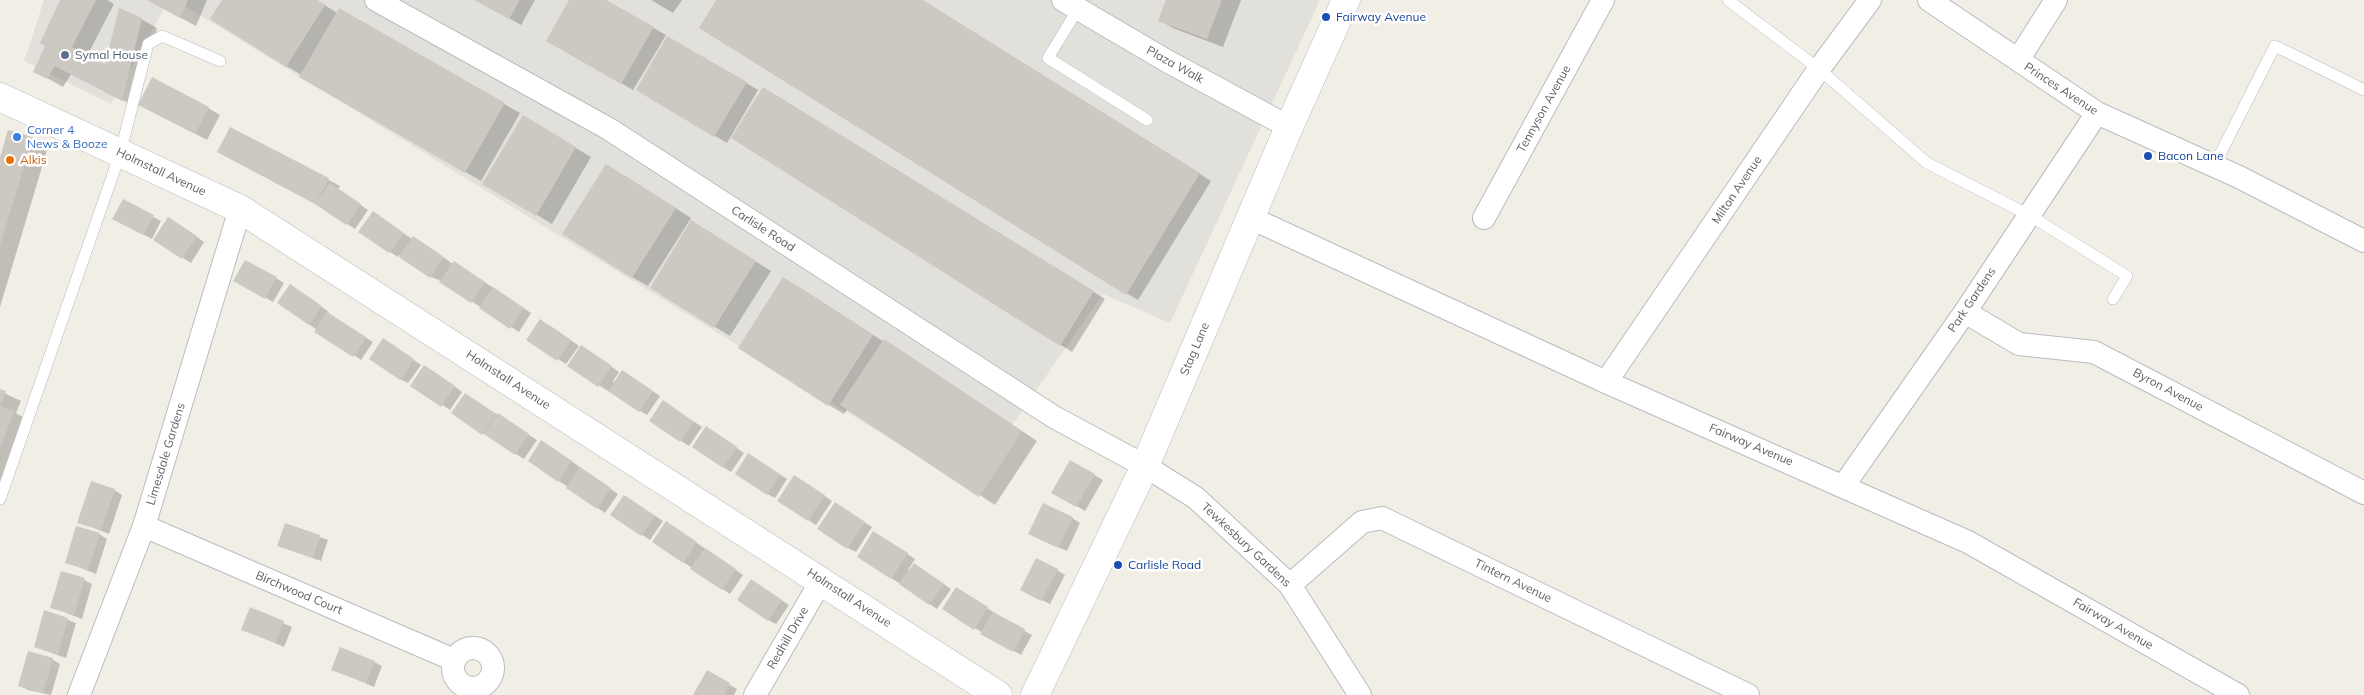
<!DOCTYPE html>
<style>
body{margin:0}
canvas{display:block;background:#f1eee6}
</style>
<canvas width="2364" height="695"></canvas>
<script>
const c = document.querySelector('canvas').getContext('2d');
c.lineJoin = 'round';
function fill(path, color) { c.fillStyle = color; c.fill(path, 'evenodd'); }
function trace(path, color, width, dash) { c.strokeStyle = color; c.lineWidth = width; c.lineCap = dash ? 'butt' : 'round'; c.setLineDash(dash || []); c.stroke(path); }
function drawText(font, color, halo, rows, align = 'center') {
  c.font = font + ' Mulish,sans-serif'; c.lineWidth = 5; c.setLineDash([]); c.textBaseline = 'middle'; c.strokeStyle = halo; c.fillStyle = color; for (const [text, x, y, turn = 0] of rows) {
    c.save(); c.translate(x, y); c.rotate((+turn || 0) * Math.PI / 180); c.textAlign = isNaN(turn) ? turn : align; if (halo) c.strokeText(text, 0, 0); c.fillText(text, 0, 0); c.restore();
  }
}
const industrial = new Path2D(`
 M44 0H169L111 104 24 61Z
 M175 0H1320L1170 323 1103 294 969 487Z`);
const shadow = new Path2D(`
 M61 0H107L114 4 87 56 106 66 141 19 157 28 139 104 208 108 220 115 207 140 139 104 138 108 71 74 63 87 35 71 47 45Z
 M148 0H207L196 26Z
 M224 0H317L337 13 339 10 520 113 481 181 301 77 302 75 286 66Z
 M477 0H535L521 25Z
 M571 0H604L666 35 633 90 548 41Z
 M651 0H682L673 13Z
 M718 0H922L1211 181 1138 300 1110 284Z
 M1167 0H1241L1223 47 1175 29 1159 20Z
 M668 37 758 90 727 143 638 90Z
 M775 95 1105 299 1072 352 1061 345Z
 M523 117 591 157 552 224 484 183Z
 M231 128 340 186 338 190 368 210 355 229 320 206 230 158Z
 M9 131 33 138 48 147 0 307V162Z
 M622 174 691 218 648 286 632 277Z
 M123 201 161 221 152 239 121 223Z
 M381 218 412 239 421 242 453 264 462 267 531 313 519 332 439 280 431 277 399 255 398 257 390 252 360 232Z
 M177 223 204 242 191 263 155 240Z
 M707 231 771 271 730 336 715 327Z
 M246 261 284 283 273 302 235 280Z
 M799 287 884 342 900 350 1037 441 995 505 848 408 844 414 829 405Z
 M298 290 329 312 328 314 373 342 361 360 278 303Z
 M549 325 579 346 566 364 528 340Z
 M391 344 421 365 408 383 400 379Z
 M589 351 619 372 613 381 615 382 630 376 660 396 647 415 568 366Z
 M433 371 462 392 450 410 412 385Z
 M0 391 21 401 16 413 29 421 0 502Z
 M473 399 537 440 524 459 483 433Z
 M672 407 702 427 689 446 651 421Z
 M714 432 744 453 731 472 723 467Z
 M550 446 618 494 605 513 529 460Z
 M756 459 787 479 775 498 767 494Z
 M1071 461 1103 480 1085 511 1053 492Z
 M802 481 832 501 816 525 779 501Z
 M114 490 122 495 109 534 79 522Z
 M625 496 663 521 650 540 612 515Z
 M843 508 872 527 856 552 848 548Z
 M1072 518 1080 523 1067 551 1037 538Z
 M286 525 328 540 321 561 279 546Z
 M674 527 743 575 730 594 654 542Z
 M99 534 107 539 96 574 66 562Z
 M882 537 915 559 908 570 922 569 951 589 937 609 859 556Z
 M1057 570 1065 575 1050 604 1029 594Z
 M84 580 92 584 82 619 51 607Z
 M759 585 789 605 776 624 768 620Z
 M956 589 995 613 994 614 1032 635 1021 655 975 628Z
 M250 609 292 627 284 647 242 629Z
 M45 612 76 623 66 658 35 647Z
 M52 659 60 664 51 695 28 690 20 686Z
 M374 662 382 666 374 687 333 669Z
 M707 672 737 689 734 695H694Z`);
const building = new Path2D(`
 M60 0H96L72 47 105 64 119 8 142 18 122 101 55 66 47 79 33 72 45 46 40 43Z
 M147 0H188L180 18Z
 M222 0H317L325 5 286 67 210 19Z
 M474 0H520L509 19Z
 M569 0H606L654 27 621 84 546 41Z
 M716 0H923L1200 173 1126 295 699 28Z
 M1166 0H1222L1207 39 1158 21Z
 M339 8 505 103 465 173 299 77Z
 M667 36 747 82 714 137 636 90Z
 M152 77 209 107 195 134 138 105Z
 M763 87 1094 291 1060 346 731 138Z
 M523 115 576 147 536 216 482 184Z
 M230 127 329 178 315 204 330 183 361 204 346 225 315 204 217 152Z
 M8 130 33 137 0 245V157Z
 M606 164 676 208 632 278 562 234Z
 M123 199 154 215 143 235 112 219Z
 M373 211 404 233 389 253 358 232Z
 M168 217 197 236 182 259 153 240Z
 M691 220 756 261 714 328 650 288Z
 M413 236 444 257 430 278 399 257Z
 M245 260 277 277 265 299 233 281Z
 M454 261 485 282 471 303 439 282Z
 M783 277 873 335 828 406 738 348Z
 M290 284 322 306 309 325 277 303Z
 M493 287 524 308 510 329 479 308Z
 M327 312 366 337 353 357 314 332Z
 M540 319 571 340 557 361 526 340Z
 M383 338 414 359 400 380 369 359Z
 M884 339 1022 431 979 497 840 405Z
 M581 345 612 366 598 387 567 366Z
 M424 365 455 386 441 407 410 386Z
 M622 370 653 391 639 412 608 391Z
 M0 389 6 391 0 406 14 411 0 449Z
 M465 393 496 414 482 435 451 413Z
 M663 400 694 422 680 442 649 421Z
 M498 413 529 434 515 455 484 434Z
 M706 426 737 447 723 468 692 447Z
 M541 440 572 461 558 482 528 461Z
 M748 453 780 474 767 495 735 474Z
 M1070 460 1095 474 1076 507 1051 493Z
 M580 467 611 488 597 509 566 488Z
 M794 475 825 495 808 521 777 501Z
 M91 481 115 489 101 530 77 523Z
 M624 495 655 516 641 536 610 515Z
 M835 502 865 522 847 549 817 529Z
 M1043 503 1073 517 1058 548 1028 534Z
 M666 521 697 542 683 563 652 542Z
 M285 523 320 535 313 558 277 546Z
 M76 526 100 533 88 570 65 563Z
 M873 531 908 553 891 579 857 557Z
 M705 548 736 569 722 590 690 569Z
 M1036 558 1058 569 1041 601 1020 590Z
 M914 563 944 584 929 605 899 584Z
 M61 571 85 578 74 615 50 608Z
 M751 579 782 600 768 621 737 600Z
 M956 587 988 607 974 630 942 609Z
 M250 607 284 621 276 643 241 630Z
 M44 610 68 618 58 654 34 647Z
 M993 612 1025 629 1013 652 980 634Z
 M340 647 375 661 366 683 331 670Z
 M28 651 53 658 43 693 18 686Z
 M707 670 730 683 724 695H693Z`);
const lane = new Path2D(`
 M1728 0 1819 69 1927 163 2029 215 2127 276 2113 299
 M1078 9 1048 58 1147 120
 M2214 166 2275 46 2364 90
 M0 499 120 154 148 44 162 36 220 61`);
const street = new Path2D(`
 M376 0 609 129 1054 417 1145 466 1196 498 1290 585 1360 695
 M1063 0 1167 61 1289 127
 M1929 0 2097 113 2239 177 2364 241
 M2018 60 2056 0
 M1251 218 1606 382 1968 542 2238 695
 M1484 218 1603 0
 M1965 312 2019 344 2094 352 2364 493
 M1606 382 1819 69 1870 0
 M1844 485 1965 312 2097 113
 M144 526 454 660
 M1290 585 1362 522 1382 518 1748 695
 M453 668a20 20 0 1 1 40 0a20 20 0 1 1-40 0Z
 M79 695 144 526 240 209
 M755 695 821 581`);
const secondary = new Path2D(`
 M0 97 240 209 998 695
 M1035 695 1145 466 1289 127 1346 0`);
const markers = [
 [1326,17,5,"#1a4fb4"],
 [65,55,5,"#5c6f8a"],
 [17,137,5,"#3f7fe0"],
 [2148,156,5,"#1a4fb4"],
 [10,160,5,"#e8710a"],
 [1118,565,5,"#1a4fb4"]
];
const transitNames = [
 ["Fairway Avenue",1336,17],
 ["Bacon Lane",2158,156],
 ["Carlisle Road",1128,565]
];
const serviceNames = [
 ["Symal House",75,55]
];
const streetNames = [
 ["Plaza Walk",1175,65,29],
 ["Princes Avenue",2061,89,33],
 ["Tennyson Avenue",1544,109,-61],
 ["Holmstall Avenue",161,172,25],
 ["Milton Avenue",1737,190,-56],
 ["Carlisle Road",763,229,33],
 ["Park Gardens",1972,300,-56],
 ["Stag Lane",1195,349,-67],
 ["Holmstall Avenue",508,380,33],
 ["Byron Avenue",2168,390,28],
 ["Fairway Avenue",1751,445,23],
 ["Limesdale Gardens",166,454,-73],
 ["Tewkesbury Gardens",1246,545,43],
 ["Tintern Avenue",1513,581,26],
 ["Birchwood Court",299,593,23],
 ["Holmstall Avenue",849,598,33],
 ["Fairway Avenue",2113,624,30],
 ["Redhill Drive",788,638,-60]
];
const shopNames = [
 ["Corner 4",27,130],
 ["News & Booze",27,144]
];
const foodNames = [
 ["Alkis",20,160]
];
fill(industrial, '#e2e0da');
fill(shadow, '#0003');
fill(building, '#ccc9c3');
trace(lane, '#b8bcc1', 12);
trace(street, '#b8bcc1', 24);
trace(secondary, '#b9bdc3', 29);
trace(lane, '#fff', 11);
trace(street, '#fff', 22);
trace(secondary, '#fff', 28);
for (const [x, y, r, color] of markers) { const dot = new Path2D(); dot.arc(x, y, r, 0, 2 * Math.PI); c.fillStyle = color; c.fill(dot); trace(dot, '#fff', 2); }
drawText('12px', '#164399', '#fff', transitNames, 'left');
drawText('12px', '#4e5e75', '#fff', serviceNames, 'left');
drawText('12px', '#5d6268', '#fff', streetNames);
drawText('12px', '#366cbe', '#fff', shopNames, 'left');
drawText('12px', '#c56008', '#fff', foodNames, 'left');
</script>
